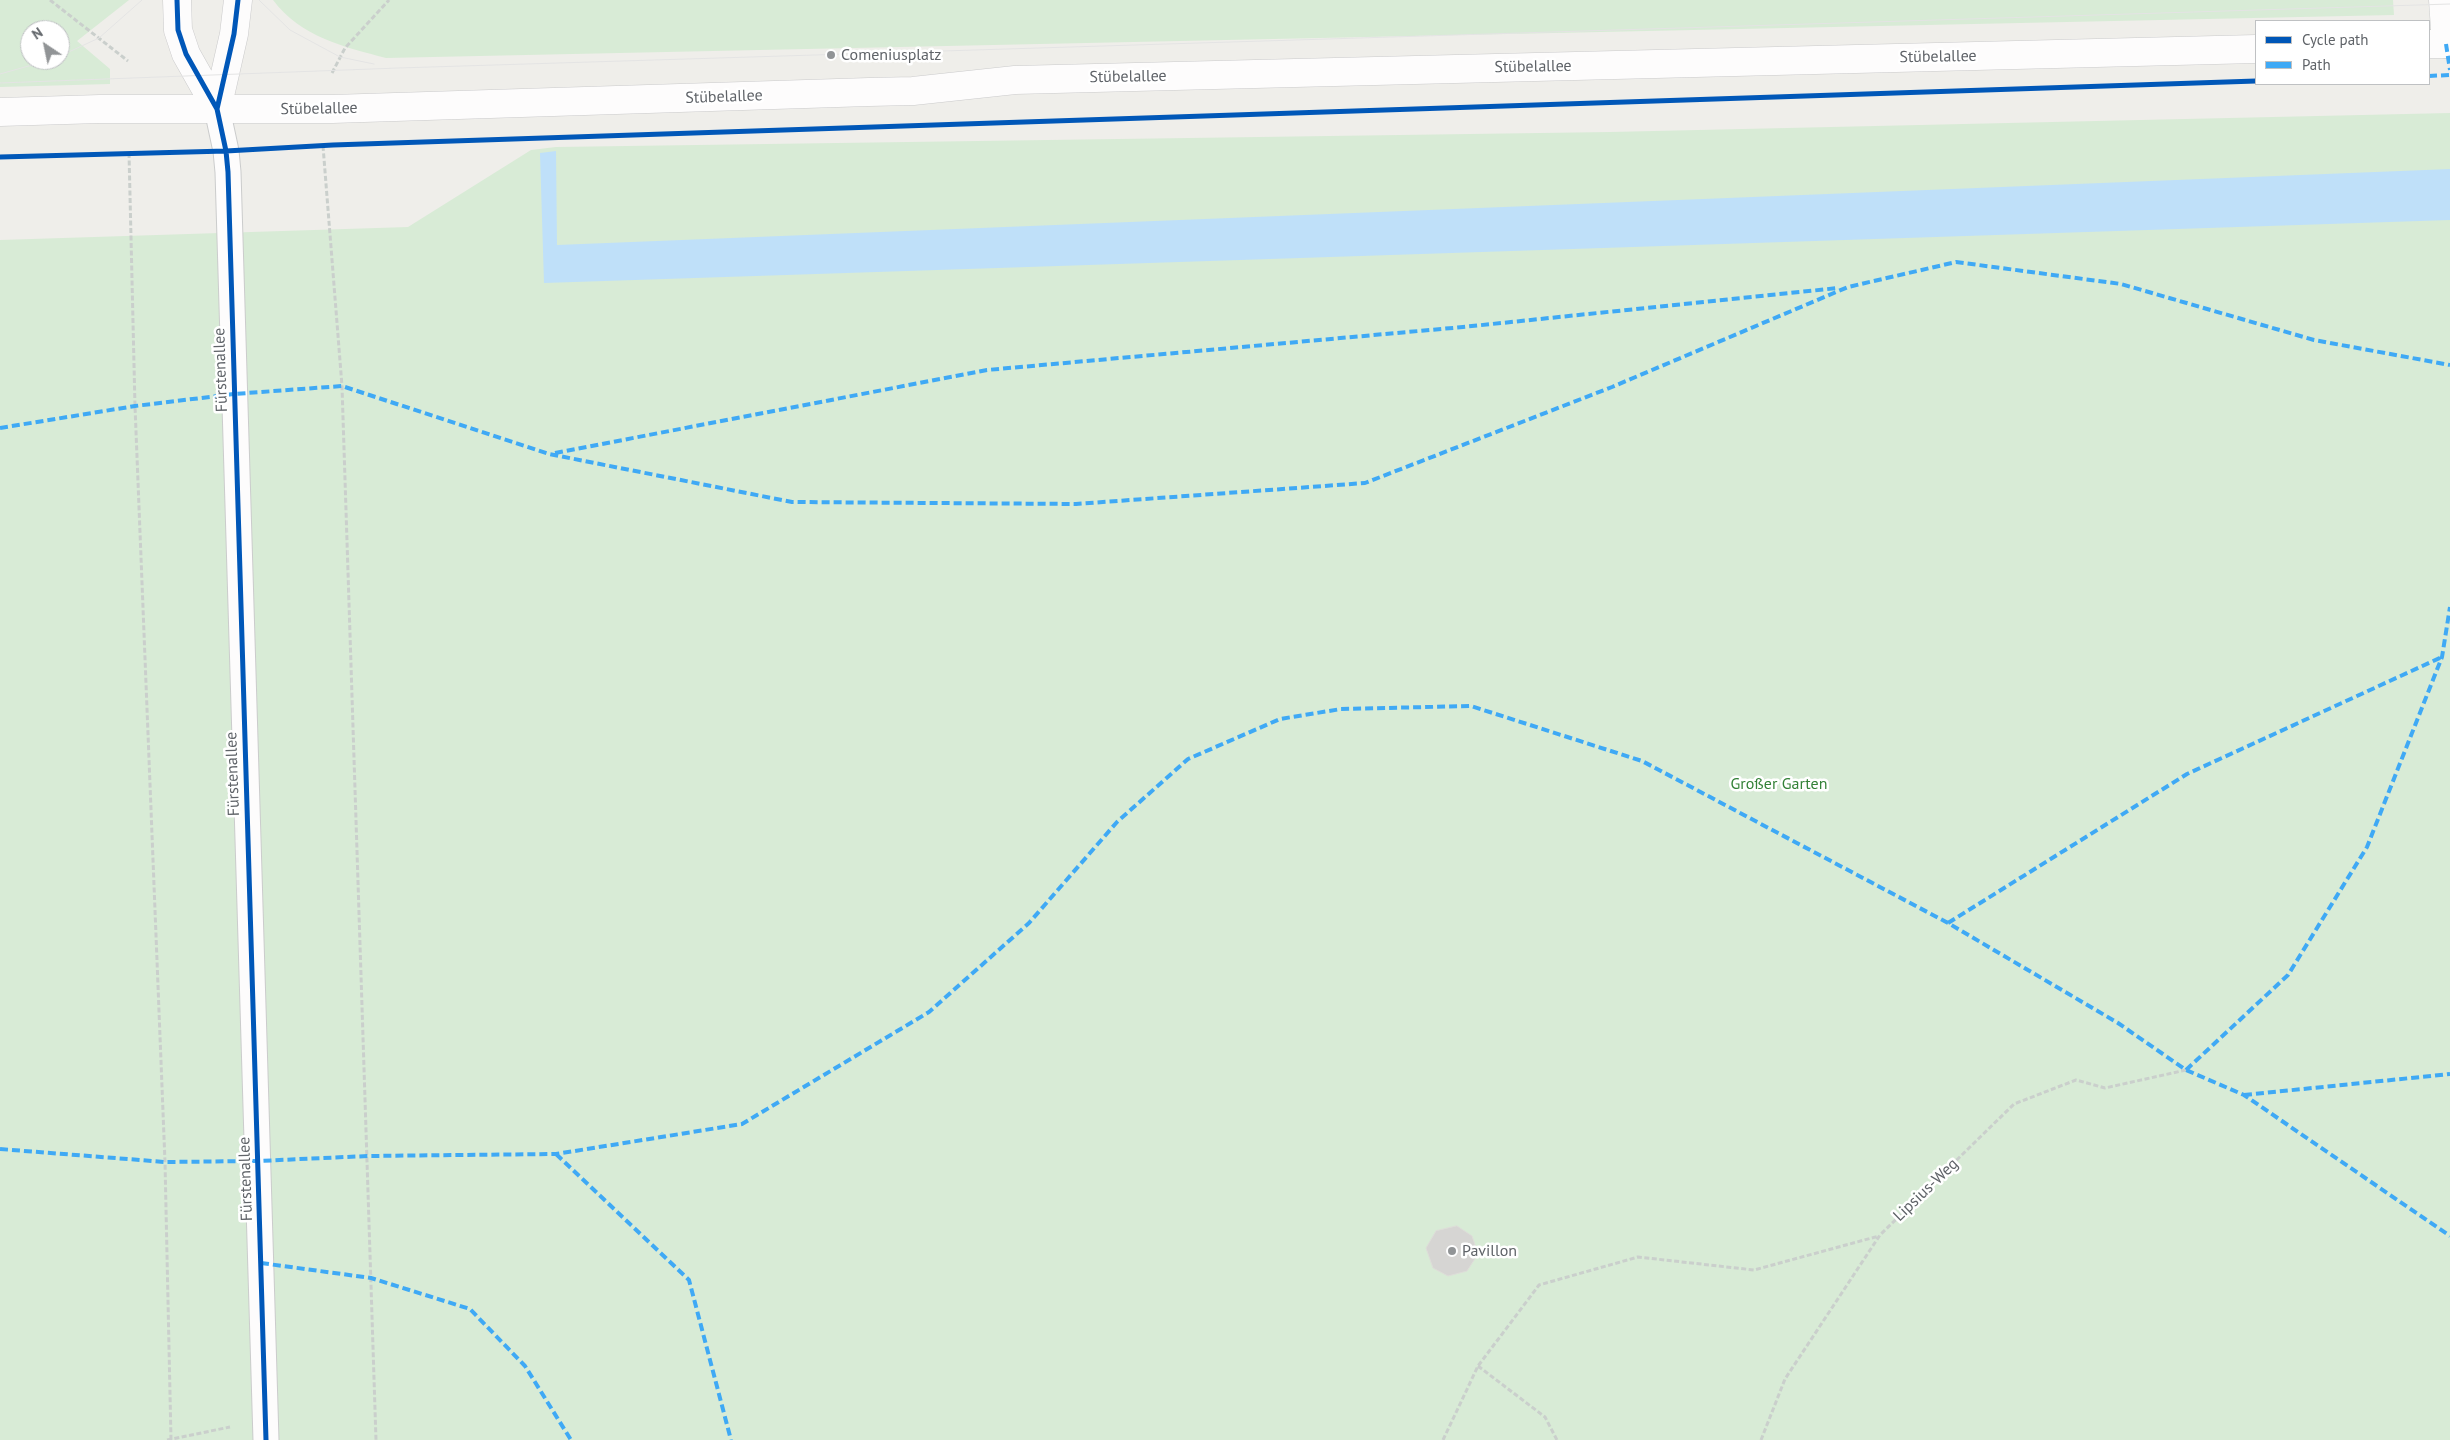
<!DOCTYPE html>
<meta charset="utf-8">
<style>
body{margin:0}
#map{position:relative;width:2450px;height:1440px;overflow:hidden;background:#efeeea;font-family:"PT Sans",sans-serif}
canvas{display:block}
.legend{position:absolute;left:2255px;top:20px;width:175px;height:65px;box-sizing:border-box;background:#fff;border:1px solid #bfc1c3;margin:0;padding:6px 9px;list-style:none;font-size:15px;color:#5f6368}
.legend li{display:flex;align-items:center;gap:10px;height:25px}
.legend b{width:25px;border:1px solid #bfc1c3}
.north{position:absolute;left:20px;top:20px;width:50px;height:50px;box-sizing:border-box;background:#fff;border:1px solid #bfc1c3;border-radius:50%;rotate:326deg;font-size:14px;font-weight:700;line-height:20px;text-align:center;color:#5f6368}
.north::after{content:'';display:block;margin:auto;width:18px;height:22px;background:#919496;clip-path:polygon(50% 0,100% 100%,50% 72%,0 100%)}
</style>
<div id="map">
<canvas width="2450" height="1440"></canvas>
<ul class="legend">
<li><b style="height:6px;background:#0057b8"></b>Cycle path</li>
<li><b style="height:6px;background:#3fa9f5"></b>Path</li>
</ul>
<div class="north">N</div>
</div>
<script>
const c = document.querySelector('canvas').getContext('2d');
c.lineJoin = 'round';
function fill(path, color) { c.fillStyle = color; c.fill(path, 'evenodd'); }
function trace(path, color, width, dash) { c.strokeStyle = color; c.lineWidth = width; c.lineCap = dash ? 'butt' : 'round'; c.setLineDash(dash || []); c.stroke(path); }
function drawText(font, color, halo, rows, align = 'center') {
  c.font = font + ' "PT Sans",sans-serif'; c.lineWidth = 5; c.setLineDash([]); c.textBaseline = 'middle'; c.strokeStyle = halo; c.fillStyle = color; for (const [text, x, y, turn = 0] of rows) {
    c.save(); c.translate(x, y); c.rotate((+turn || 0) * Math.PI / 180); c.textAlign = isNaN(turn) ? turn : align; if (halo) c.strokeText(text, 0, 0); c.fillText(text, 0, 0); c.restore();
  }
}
const green = new Path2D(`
 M0 0H129L77 41 110 69V84L0 87ZM30 30H60V60H30Z
 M273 0H2393L2394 15 386 58C344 47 301 37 273 0Z
 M2450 113V1440H0V240L408 227 531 150 556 147 1610 132Z`);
const water = new Path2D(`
 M556 151 557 245 2450 169V220L544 283 540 153Z`);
const building = new Path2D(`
 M1457 1226 1472 1236 1478 1254 1467 1271 1448 1276 1433 1268 1426 1248 1436 1231Z`);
const path = new Path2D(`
 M50 0 128 61
 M332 73 345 48 389 0
 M323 146 342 386 376 1440
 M129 153 135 406 165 1162 171 1440
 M1478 1366 1545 1417 1557 1440
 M167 1440 230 1427
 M1443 1440 1478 1366 1539 1285 1638 1257 1754 1270 1879 1236
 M1761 1440 1785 1379 1880 1235 2014 1104 2076 1080 2105 1088 2186 1070`);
const pedestrian = new Path2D(`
 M217 109 226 151 228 172 266 1440`);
const minor = new Path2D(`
 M2443 0 2446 44`);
const secondary = new Path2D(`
 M177 0 178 30 186 54 217 109
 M2429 44H2450
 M217 109 234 34 238 0
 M0 112 100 109H332L869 92 913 91 1015 80 2256 49`);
const tram = new Path2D(`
 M259 0 290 30 340 57 374 64
 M60 56 99 38 142 0
 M0 74 50 60
 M0 83 398 68 2450 4`);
const quiet = new Path2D(`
 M2446 44 2450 70
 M2429 76 2450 75
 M0 428 135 406 234 394 342 386 549 454 792 502 1076 504 1365 483 1612 387 1848 287 1956 262 2121 284 2314 340 2450 365
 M555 453 987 370 1463 327 1838 288
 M1948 923 2187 774 2442 657
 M2186 1070 2288 975 2367 847 2442 657 2450 607
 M2244 1095 2450 1074
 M0 1149 165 1162 258 1161 368 1156 556 1154 742 1124 929 1012 1029 923 1117 822 1188 759 1280 719 1341 709 1471 706 1642 761 1948 923 2118 1023 2186 1070 2244 1095 2450 1236
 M556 1154 689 1280 731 1440
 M261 1263 371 1278 470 1309 525 1366 571 1440`);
const cycleway = new Path2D(`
 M177 0 178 30 186 54 217 109 226 151 228 172 266 1440
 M217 109 234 34 238 0
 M0 157 226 151 333 145 2256 81`);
const markers = [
 [831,55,5,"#919496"],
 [1452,1251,5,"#919496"]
];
const poiNames = [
 ["Comeniusplatz",841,55],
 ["Pavillon",1462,1251]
];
const streetNames = [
 ["Stübelallee",1938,57,-1],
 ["Stübelallee",1533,67,-1],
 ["Stübelallee",1128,77,-1],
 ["Stübelallee",724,97,-2],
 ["Stübelallee",319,109,-1],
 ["Fürstenallee",221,370,-92],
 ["Fürstenallee",233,774,-92],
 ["Fürstenallee",246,1179,-92],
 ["Lipsius-Weg",1926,1190,-44]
];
const parkNames = [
 ["Großer Garten",1779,784]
];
fill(green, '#d8ebd6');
fill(water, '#bfe0f9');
fill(building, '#d6d5d3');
trace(building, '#deddd9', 1);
trace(pedestrian, '#cbcccc', 27);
trace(minor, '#cbcccc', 29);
trace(secondary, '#cacacb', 29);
trace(path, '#cacfcc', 3, [5, 2.5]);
trace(pedestrian, '#fdfcfc', 25);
trace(minor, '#fdfcfc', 28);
trace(secondary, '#fdfcfc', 28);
trace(tram, '#e4e4e4', 1);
trace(quiet, '#3fa9f5', 4, [8, 4]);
trace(cycleway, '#0057b8', 5);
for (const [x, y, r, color] of markers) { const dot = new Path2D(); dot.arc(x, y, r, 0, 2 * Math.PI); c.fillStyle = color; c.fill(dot); trace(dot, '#fff', 2); }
drawText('16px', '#5f6368', '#fff', poiNames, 'left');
drawText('16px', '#5f6368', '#fff', streetNames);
drawText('16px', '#348238', '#fff', parkNames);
</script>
